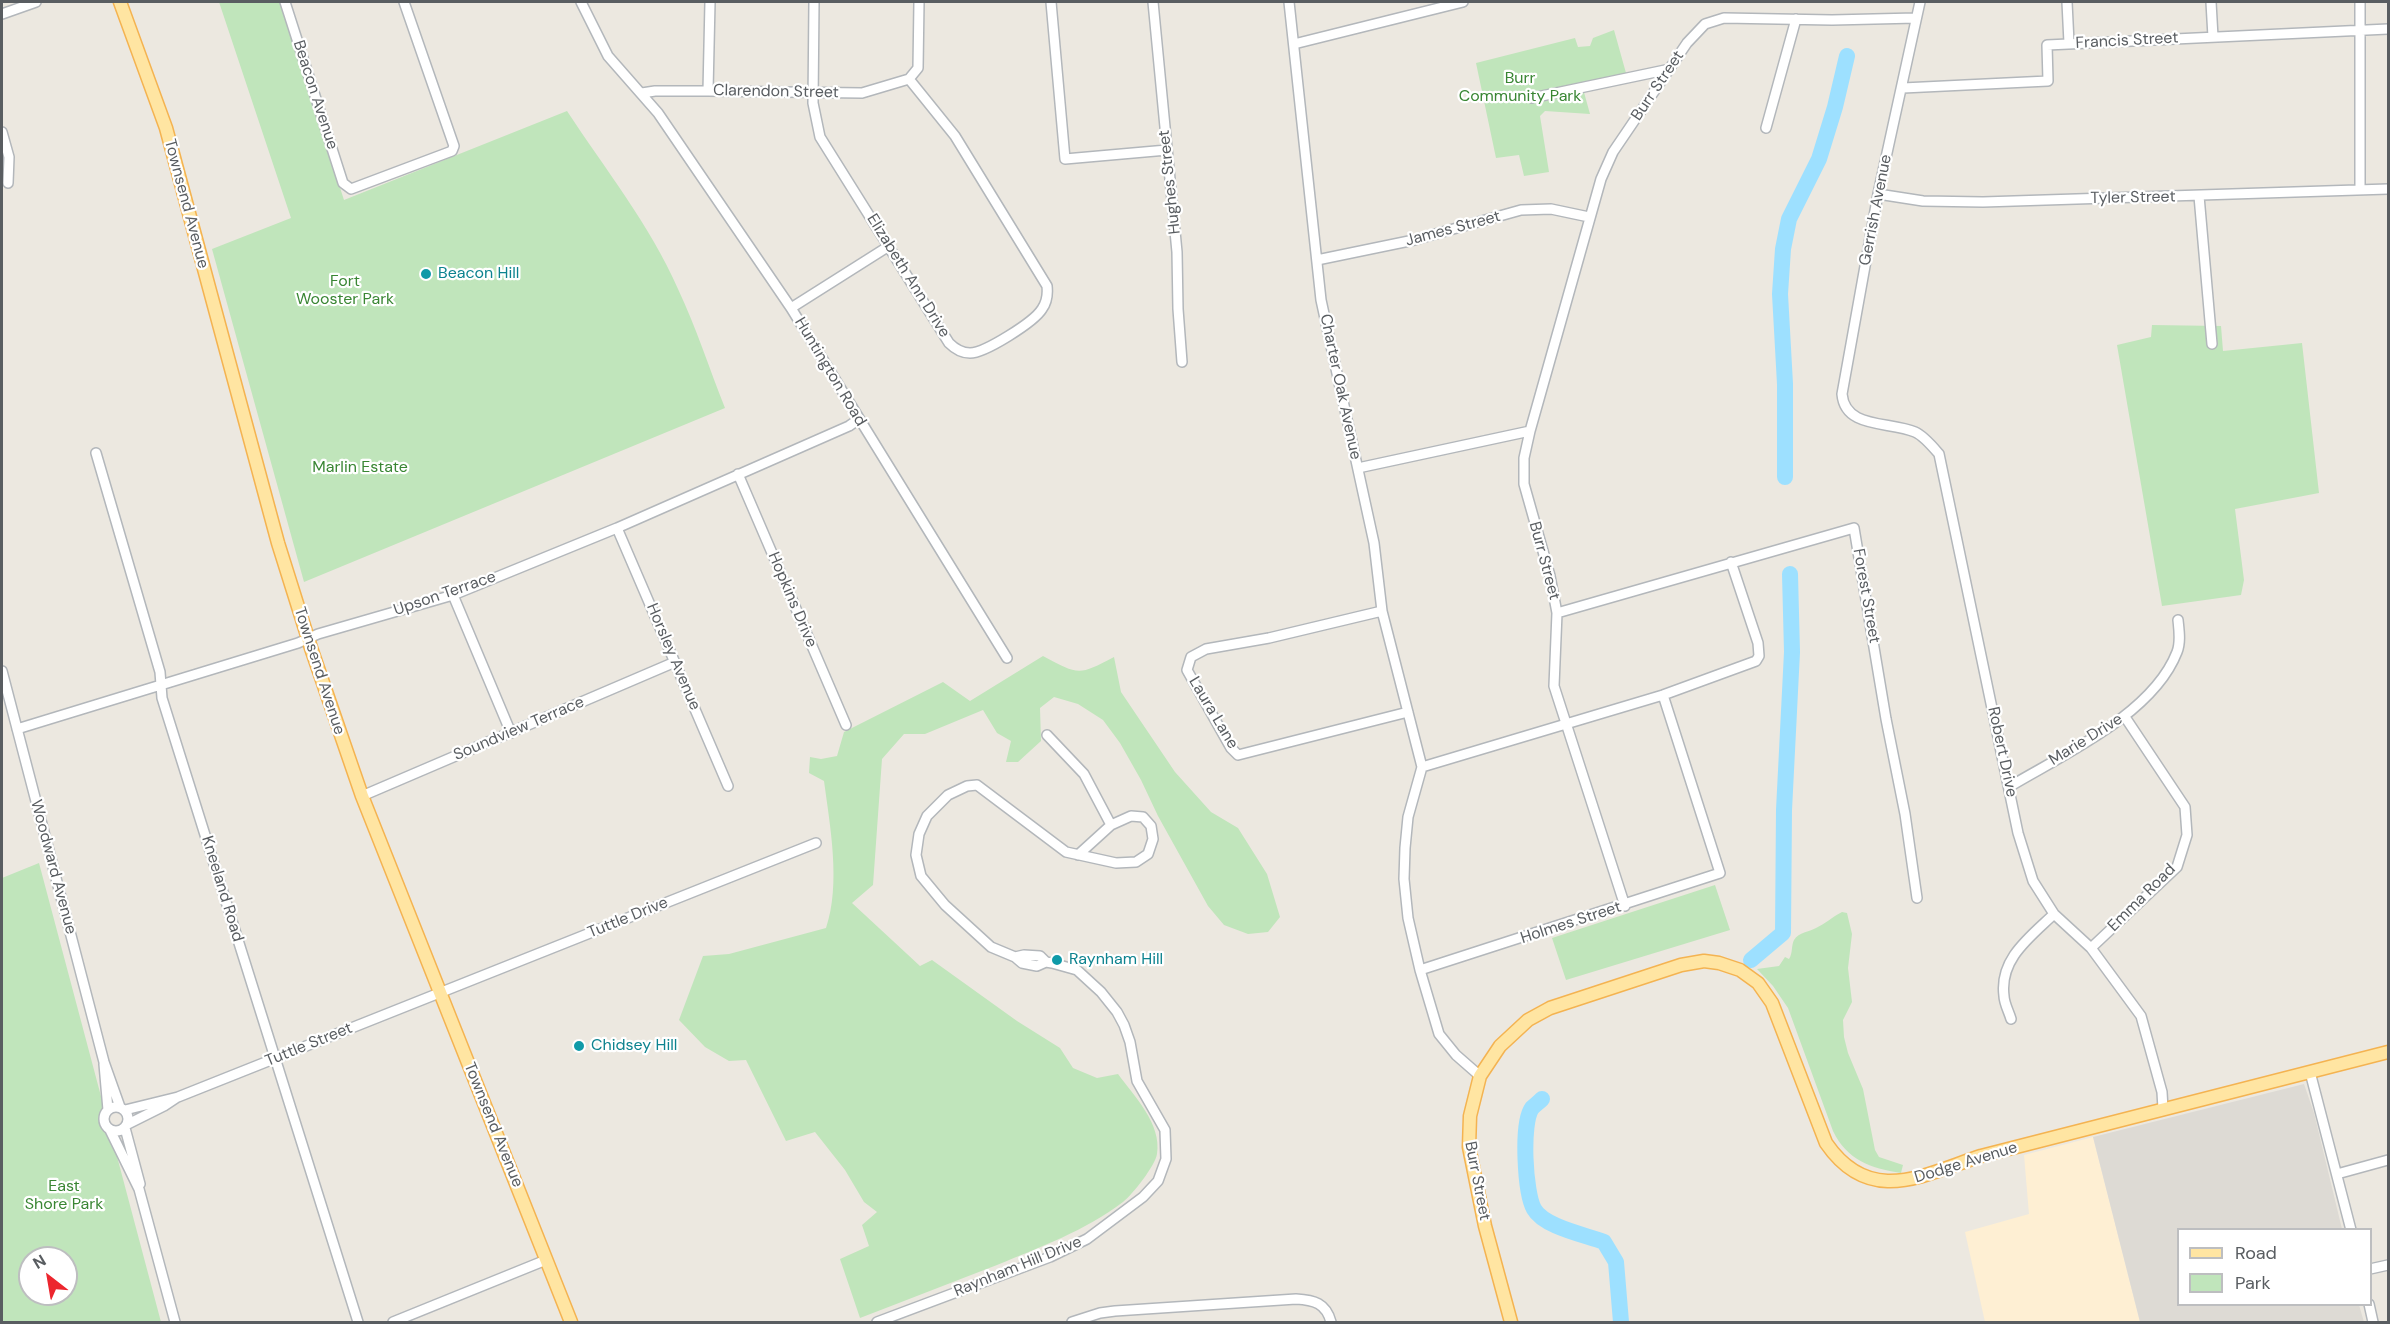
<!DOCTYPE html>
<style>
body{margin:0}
#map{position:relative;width:2390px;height:1324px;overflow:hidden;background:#ece8e0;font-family:"DM Sans",sans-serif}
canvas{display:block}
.frame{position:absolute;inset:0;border:3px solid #595d61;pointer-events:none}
.legend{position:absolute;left:2177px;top:1228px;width:195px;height:78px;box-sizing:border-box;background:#fff;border:2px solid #bdbec0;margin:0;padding:8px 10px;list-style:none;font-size:18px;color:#595d61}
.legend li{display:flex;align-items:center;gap:12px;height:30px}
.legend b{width:30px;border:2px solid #bdbec0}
.north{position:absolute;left:18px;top:1246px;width:60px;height:60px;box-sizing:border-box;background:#fff;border:2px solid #bdbec0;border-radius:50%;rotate:329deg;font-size:16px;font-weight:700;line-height:24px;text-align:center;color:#595d61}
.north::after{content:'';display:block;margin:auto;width:21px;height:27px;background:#ec262e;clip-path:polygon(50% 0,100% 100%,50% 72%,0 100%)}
</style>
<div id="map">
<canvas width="2390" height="1324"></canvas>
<div class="frame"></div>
<ul class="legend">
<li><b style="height:8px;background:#ffe5a2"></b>Road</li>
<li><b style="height:16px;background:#c0e5bb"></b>Park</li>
</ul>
<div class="north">N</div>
</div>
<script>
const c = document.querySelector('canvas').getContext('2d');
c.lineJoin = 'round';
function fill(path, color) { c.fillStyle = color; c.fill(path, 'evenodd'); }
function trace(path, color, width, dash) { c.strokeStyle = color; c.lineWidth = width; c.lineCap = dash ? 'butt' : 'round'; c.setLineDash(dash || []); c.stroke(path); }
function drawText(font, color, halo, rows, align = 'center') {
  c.font = font + ' "DM Sans",sans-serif'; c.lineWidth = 4.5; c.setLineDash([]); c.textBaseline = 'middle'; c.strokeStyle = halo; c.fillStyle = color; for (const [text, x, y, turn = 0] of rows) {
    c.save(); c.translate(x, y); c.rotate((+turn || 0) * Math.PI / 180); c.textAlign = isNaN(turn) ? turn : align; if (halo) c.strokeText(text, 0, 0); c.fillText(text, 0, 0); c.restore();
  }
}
const commercial = new Path2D(`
 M2093 1137 2140 1322H1985L1965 1232 2029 1214 2024 1155Z`);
const industrial = new Path2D(`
 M2304 1084 2314 1113 2342 1229 2178 1230V1304L2359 1305 2364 1322H2140L2093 1137Z`);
const green = new Path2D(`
 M219 2H280L344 200 567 111C605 169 650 225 678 289 696 327 709 368 725 408L304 582 212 249 291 218Z
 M1614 30 1626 73 1582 85 1590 114 1545 111 1540 116 1549 172 1524 176 1519 155 1496 158 1476 63 1575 38 1578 47 1590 46 1593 38Z
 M2152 325 2221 326 2223 351 2302 343 2319 493 2235 509 2244 580 2241 595 2162 606 2117 345 2151 337Z
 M1043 656C1079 675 1078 676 1114 657L1121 692 1175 772 1211 812 1238 828 1267 874 1280 917 1268 932 1248 934 1224 925 1208 906 1158 816 1141 780 1120 743 1103 720 1078 704 1054 697 1040 708 1041 741 1018 762H1006L1011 741 997 733 983 710 925 734H904L882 759 873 885 852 903 920 966 932 960 1017 1021 1060 1048 1073 1068 1097 1078 1118 1074C1134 1096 1162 1124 1157 1154 1155 1166 1133 1194 1123 1202 1085 1231 1040 1247 997 1265 951 1283 906 1300 860 1318L840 1259 869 1246 862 1225 877 1212 864 1202 845 1170 815 1132 786 1141 746 1060 729 1061 705 1047 679 1020 703 956 729 954 826 928C841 884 830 826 824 781L809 773 810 757 821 759 837 756 844 732 943 682 970 701Z
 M39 863 161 1322H2V878ZM30 1258H66V1294H30Z
 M1715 885 1730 930 1566 980 1552 938Z
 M1842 912 1847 913 1852 934 1848 968 1852 1002 1843 1020 1844 1037 1848 1053 1863 1089 1875 1150 1879 1157 1903 1165 1901 1173C1870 1168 1847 1160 1833 1131L1788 1008 1773 986 1757 969 1779 966 1785 957 1789 959C1793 953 1791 946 1794 940 1799 932 1809 932 1816 928 1825 924 1832 917 1842 912Z`);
const river = new Path2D(`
 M1785 477V384L1780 294 1783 249 1789 219 1819 159 1835 107 1847 56
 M1751 960 1783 933 1784 810 1792 652 1790 574
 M1542 1099C1539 1102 1535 1105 1532 1108 1521 1123 1525 1193 1534 1209 1544 1227 1586 1235 1604 1242L1616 1262 1621 1322`);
const minor = new Path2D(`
 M285 2 343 183 351 189 452 151 454 146 404 2
 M581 2 608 56 658 113 791 308 1007 658
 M814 2 813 103 820 137 949 343C955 349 961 353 970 353 985 353 1034 322 1042 309 1047 302 1048 295 1047 286L955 136 909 79
 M1051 2 1065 159 1167 150
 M1153 2 1177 252 1178 309 1182 362
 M1289 2 1321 300 1374 543 1382 611 1422 767 1408 817 1405 848 1404 879 1408 918 1420 970 1439 1034 1456 1055 1480 1076
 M1920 2 1878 194 1842 394C1845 429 1889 421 1915 432 1924 436 1933 447 1939 454L2018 833 2033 881 2054 914 2091 948 2141 1016 2162 1092 2163 1109
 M2067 2 2069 43
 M2211 2 2213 37
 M2 14 36 2
 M1294 44 1463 2
 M909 79 918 68 919 2
 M1903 88 2048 81 2047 45 2388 29
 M708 91 710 2
 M642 93 655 91H708L862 93 909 79
 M1532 98 1670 69
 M1766 128 1796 19
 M2 132 9 157 8 183
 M2360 190V2
 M1878 194 1923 201 1983 202 2388 189
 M2199 196 2212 344
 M1317 260 1414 240 1521 210 1551 209 1589 217
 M791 308 889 246
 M96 453 160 672 162 698 358 1322
 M1358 468 1530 431
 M738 474 846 725
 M617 528 728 786
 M453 595 511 733
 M1382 611 1269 638 1206 649 1191 657 1187 670 1231 748 1238 755 1408 712
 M1557 613 1854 528 1886 719 1905 814 1917 898
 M2 671 104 1062 120 1107
 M17 729 298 643 318 634 453 595 617 528 849 426 859 419
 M1422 767 1663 695 1756 661 1759 656 1758 643 1731 562
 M2009 787C2064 754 2153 714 2177 652 2181 642 2179 630 2178 620
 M362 796 675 662
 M1078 855 1111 825
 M1625 906 1554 686 1557 613 1550 576 1524 484V458L1530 431 1601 179 1613 152 1687 43 1705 24 1724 18 1832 20 1916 18
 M2091 948 2177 867 2187 835 2185 807 2125 717
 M1015 957 1024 955 1040 956 1046 962
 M1420 970 1720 873 1663 695
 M2011 1019C2009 1012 2004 1003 2004 996 1999 959 2030 937 2054 914
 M104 1064 108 1110
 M2310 1072 2351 1230
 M104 1119a12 12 0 1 1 24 0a12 12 0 1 1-24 0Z
 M125 1110 178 1097 816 843
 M128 1124 164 1106 176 1098
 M125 1128 140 1184
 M110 1130 139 1189 175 1322
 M2337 1174 2388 1160
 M2370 1269 2388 1265
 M2369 1304 2373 1322
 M393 1322 546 1260
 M877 1322 1050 1257 1087 1239 1143 1197 1158 1181 1166 1159 1165 1130 1137 1081 1130 1042 1124 1025 1117 1012 1101 992 1077 970 1052 963 1046 962 1037 966 1022 963 1015 957 991 947 945 905 921 876 916 855 919 834 927 816 948 795 967 786 977 785 1066 852 1116 863 1136 862 1148 854 1153 839 1151 826 1143 817 1131 816 1111 825 1084 774 1047 735
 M1072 1322 1100 1313 1115 1311 1296 1299C1314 1300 1326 1303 1331 1322`);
const major = new Path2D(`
 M120 2 166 128 278 543 311 648 362 796 571 1322
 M1511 1322 1485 1226 1469 1147 1470 1116 1480 1076 1500 1046 1528 1020 1550 1008 1681 965 1704 961 1719 963 1740 970 1758 983 1772 1003 1826 1143C1870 1207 1923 1175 1981 1156L2388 1052`);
const markers = [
 [426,274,6,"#0f9aa8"],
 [1057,960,6,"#0f9aa8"],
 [579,1046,6,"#0f9aa8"]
];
const streetNames = [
 ["Francis Street",2127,41,-3],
 ["Burr Street",1658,86,-56],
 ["Clarendon Street",776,92,1],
 ["Beacon Avenue",315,95,72],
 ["Hughes Street",1170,182,-96],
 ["Tyler Street",2133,198,-1],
 ["Townsend Avenue",186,204,75],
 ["Gerrish Avenue",1876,210,-79],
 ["James Street",1453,229,-15],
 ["Elizabeth Ann Drive",908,276,58],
 ["Huntington Road",830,372,59],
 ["Charter Oak Avenue",1340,387,78],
 ["Burr Street",1544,561,75],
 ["Upson Terrace",445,594,-19],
 ["Forest Street",1866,596,80],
 ["Hopkins Drive",792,600,67],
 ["Horsley Avenue",673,657,67],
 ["Townsend Avenue",319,671,72],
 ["Laura Lane",1213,713,59],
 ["Soundview Terrace",519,729,-23],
 ["Marie Drive",2086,740,-32],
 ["Robert Drive",2002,752,78],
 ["Woodward Avenue",53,867,75],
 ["Kneeland Road",222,889,73],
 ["Emma Road",2142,898,-45],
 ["Tuttle Drive",628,918,-22],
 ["Holmes Street",1571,923,-18],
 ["Tuttle Street",309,1045,-22],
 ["Townsend Avenue",493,1125,68],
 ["Dodge Avenue",1966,1163,-17],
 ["Burr Street",1477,1181,79],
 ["Raynham Hill Drive",1018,1267,-22]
];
const parkNames = [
 ["Burr",1520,79],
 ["Community Park",1520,97],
 ["Fort",345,282],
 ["Wooster Park",345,300],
 ["Marlin Estate",360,468],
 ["East",64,1187],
 ["Shore Park",64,1205]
];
const cultureNames = [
 ["Beacon Hill",438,274],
 ["Raynham Hill",1069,960],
 ["Chidsey Hill",591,1046]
];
fill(commercial, '#feefd3');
fill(industrial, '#dddad4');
fill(green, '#c0e5bb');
trace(river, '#9de0ff', 16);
trace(minor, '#b3b7bb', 12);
trace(major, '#f4b351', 15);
trace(minor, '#fff', 9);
trace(major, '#ffe5a2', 12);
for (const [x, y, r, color] of markers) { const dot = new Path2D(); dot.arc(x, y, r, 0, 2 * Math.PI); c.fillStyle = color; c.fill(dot); trace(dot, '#fff', 2); }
drawText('16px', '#595d61', '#fff', streetNames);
drawText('16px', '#398633', '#fff', parkNames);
drawText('16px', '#0d838f', '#fff', cultureNames, 'left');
</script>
